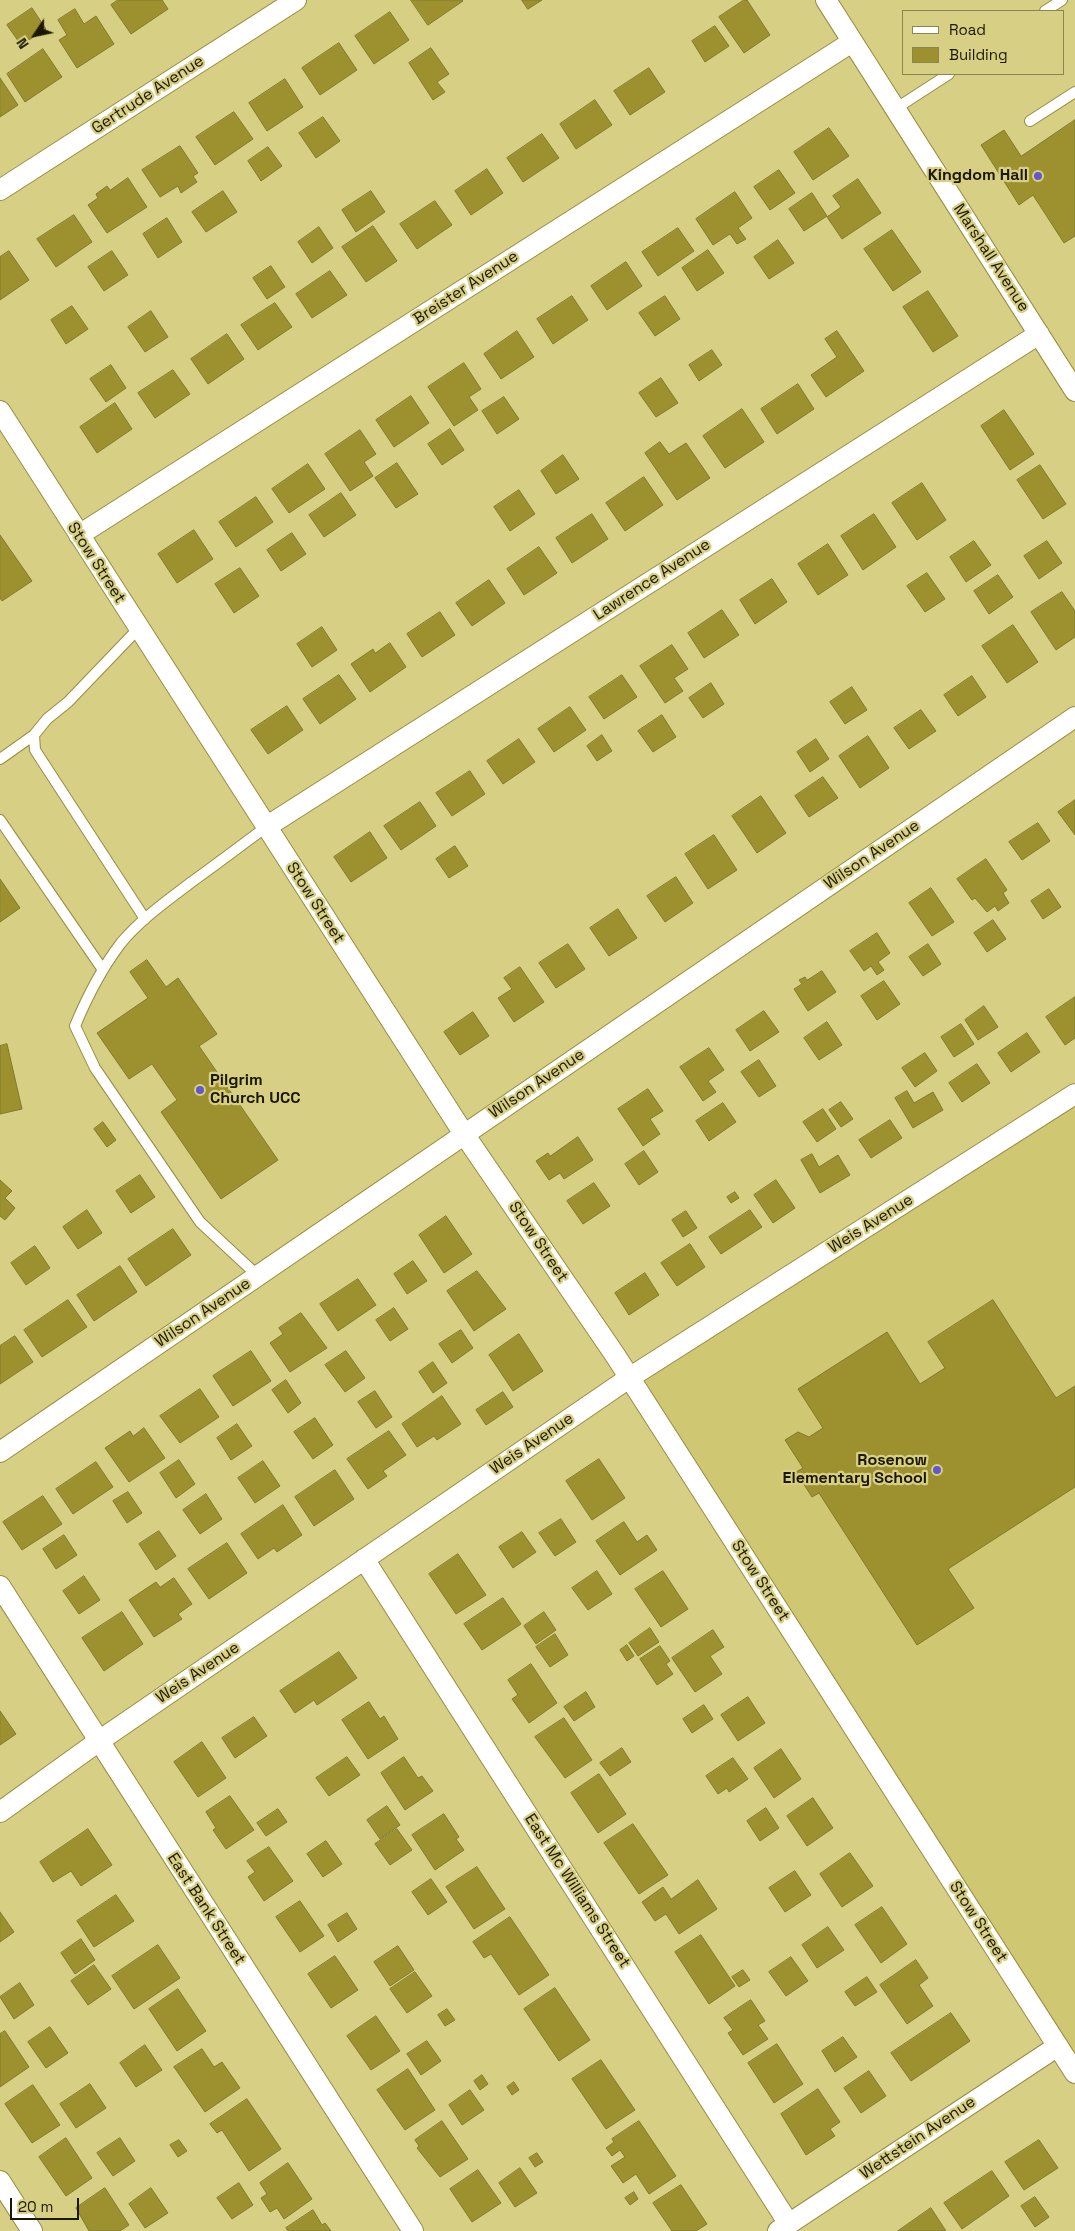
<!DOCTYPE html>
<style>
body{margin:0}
#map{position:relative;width:1075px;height:2231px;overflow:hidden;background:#d7cf83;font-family:"Space Grotesk",sans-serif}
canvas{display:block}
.legend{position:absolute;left:902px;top:10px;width:162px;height:65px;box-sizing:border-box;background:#d7cf83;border:1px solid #8c854f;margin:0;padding:6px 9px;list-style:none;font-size:15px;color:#1b1700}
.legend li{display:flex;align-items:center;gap:10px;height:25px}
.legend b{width:25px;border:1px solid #8c854f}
.north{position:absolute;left:10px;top:10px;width:50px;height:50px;-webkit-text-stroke:4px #d7cf83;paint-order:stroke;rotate:236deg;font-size:14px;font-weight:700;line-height:20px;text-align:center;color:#1b1700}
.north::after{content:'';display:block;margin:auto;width:18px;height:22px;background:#1b1700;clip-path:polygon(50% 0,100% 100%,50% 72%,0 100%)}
.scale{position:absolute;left:10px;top:2198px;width:69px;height:22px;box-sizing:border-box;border:2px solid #1b1700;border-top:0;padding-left:6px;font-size:15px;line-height:18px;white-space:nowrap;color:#1b1700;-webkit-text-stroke:4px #d7cf83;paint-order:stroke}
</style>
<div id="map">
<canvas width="1075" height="2231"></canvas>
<ul class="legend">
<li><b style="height:6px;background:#fff"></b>Road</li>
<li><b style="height:14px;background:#9c912e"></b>Building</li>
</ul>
<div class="north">N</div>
<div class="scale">20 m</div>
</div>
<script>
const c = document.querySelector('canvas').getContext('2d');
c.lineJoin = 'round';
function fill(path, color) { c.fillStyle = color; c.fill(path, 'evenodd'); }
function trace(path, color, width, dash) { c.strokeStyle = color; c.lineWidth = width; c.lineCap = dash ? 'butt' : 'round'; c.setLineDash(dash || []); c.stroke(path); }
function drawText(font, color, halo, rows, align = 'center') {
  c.font = font + ' "Space Grotesk",sans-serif'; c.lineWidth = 4.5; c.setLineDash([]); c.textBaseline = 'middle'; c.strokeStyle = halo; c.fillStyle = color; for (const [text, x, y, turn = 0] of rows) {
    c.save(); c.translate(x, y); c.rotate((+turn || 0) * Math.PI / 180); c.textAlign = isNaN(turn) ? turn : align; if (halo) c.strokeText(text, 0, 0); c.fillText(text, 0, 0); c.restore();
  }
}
const built = new Path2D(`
 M1075 1094V2073L629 1378Z`);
const building = new Path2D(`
 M118 0H162L168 9 131 34 111 5Z
 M411 0H462L463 1 428 25Z
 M522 0H542L528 9Z
 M744 0H747L770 35 744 53 719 17Z
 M32 8 46 29 21 45 7 25Z
 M75 9 84 24 96 16 114 44 77 68 59 40 67 35 58 20Z
 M390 12 409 40 374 64 355 36Z
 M715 26 729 46 705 62 692 41Z
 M339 43 357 70 320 95 302 68Z
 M431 48 449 74 437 82 445 92 433 100 409 63Z
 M43 49 62 77 25 102 7 74Z
 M649 68 665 92 630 115 614 91Z
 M0 78 18 105 0 117Z
 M285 79 303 107 267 131 249 103Z
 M595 100 612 125 576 149 560 124Z
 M234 112 253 139 215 165 196 137Z
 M323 117 340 141 316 158 299 133Z
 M1075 120V236L1064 243 1033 195 1019 205 981 145 1004 130 1021 156Z
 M829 128 849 156 813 180 794 152Z
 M542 134 559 158 523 182 507 158Z
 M180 146 198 173 193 176 197 182 181 193 178 186 160 197 142 170Z
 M268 147 282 166 261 181 248 161Z
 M487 169 503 193 471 215 455 191Z
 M779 170 795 193 770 210 754 187Z
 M128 178 147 207 107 233 88 205 98 198 96 194 107 186 110 190Z
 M858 179 881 213 842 239 827 217 841 207 833 196Z
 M223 191 237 212 206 232 192 212Z
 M371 191 385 212 356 232 342 210Z
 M735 192 752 218 738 228 746 239 737 244 730 234 713 245 696 219Z
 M812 193 827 216 804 231 789 209Z
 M435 201 452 225 417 249 400 224Z
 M74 215 92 242 56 267 37 239Z
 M167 218 182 242 158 258 143 234Z
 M373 226 397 261 366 282 342 247Z
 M319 227 333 248 312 263 298 242Z
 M678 228 694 251 658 276 642 252Z
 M892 230 921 272 893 291 864 249Z
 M778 240 794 263 769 279 754 257Z
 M708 250 724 273 697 291 682 268Z
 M9 251 29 280 0 300V257Z
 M112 251 128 275 104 291 88 267Z
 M626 262 642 286 607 310 591 286Z
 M271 266 285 287 267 299 253 278Z
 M330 271 347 295 312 318 296 294Z
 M928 291 958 336 933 352 903 307Z
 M572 296 588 320 553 344 537 319Z
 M665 296 680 319 655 336 639 313Z
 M275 303 292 327 258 350 241 325Z
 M72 306 88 329 66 344 51 320Z
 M151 311 168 337 145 352 128 327Z
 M517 331 534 357 501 379 484 354Z
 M837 331 864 371 826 397 811 375 837 357 825 339Z
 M227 334 244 359 208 384 191 359Z
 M712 350 722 365 699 381 689 365Z
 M464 363 481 389 469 397 478 410 454 426 428 387Z
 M111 365 126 388 106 402 90 379Z
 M173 370 190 394 155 418 138 393Z
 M661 378 678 403 656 417 639 393Z
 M798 384 814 409 777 434 761 409Z
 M411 396 429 423 394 447 376 420Z
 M504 397 519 419 497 434 482 411Z
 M115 403 132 429 97 453 80 427Z
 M742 409 764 442 725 468 703 436Z
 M1004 410 1034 454 1010 470 981 426Z
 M450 429 464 450 442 465 428 444Z
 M360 430 376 454 364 462 373 476 350 491 325 454Z
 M660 442 669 454 686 443 710 478 677 500 645 453Z
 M563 455 579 479 556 494 541 471Z
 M397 463 418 494 396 508 375 478Z
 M308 464 325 489 289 513 272 489Z
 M1040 465 1066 504 1043 519 1017 480Z
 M644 477 663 505 625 531 606 503Z
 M922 483 946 520 917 540 892 503Z
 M519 490 535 514 510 531 494 507Z
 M341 493 356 515 324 537 309 515Z
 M256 497 273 522 236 547 219 522Z
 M592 514 608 539 572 563 556 538Z
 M874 514 896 547 863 570 841 536Z
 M194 530 213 559 177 583 158 554Z
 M292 533 306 554 281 571 267 550Z
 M0 535 32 581 2 601 0 598Z
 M974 541 991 565 966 582 950 557Z
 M1047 541 1062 563 1039 579 1024 556Z
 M828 544 848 575 818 595 798 564Z
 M539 547 557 573 524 595 507 569Z
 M240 568 259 596 234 613 215 584Z
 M927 573 945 599 925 612 907 586Z
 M998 575 1013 597 989 614 974 591Z
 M772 579 787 602 755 624 740 600Z
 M489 580 505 603 472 626 456 603Z
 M1062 592 1075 611V637L1056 650 1031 612Z
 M722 610 739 635 704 658 688 633Z
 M440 612 455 635 422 657 407 634Z
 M1013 625 1038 662 1007 683 982 646Z
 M322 627 337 650 312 667 297 644Z
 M390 643 406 667 370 692 351 664 373 649 375 653Z
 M672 645 688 669 674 678 683 691 665 703 640 666Z
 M339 675 356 699 320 724 303 699Z
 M622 675 637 697 604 719 589 697Z
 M972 676 986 697 958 716 944 695Z
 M711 683 724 704 703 718 689 698Z
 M852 687 867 710 845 724 830 702Z
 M287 706 303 730 268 754 251 730Z
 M570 707 586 730 554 752 538 729Z
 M921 710 936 731 909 749 894 728Z
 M662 715 676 737 653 752 638 731Z
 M602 735 612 751 597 761 587 746Z
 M868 736 889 768 860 788 839 756Z
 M519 739 535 762 503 784 487 761Z
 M816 739 829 759 810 772 797 752Z
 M470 771 485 794 452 816 436 793Z
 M823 777 838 798 809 817 795 796Z
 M761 796 786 833 757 853 732 816Z
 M1075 800V835L1058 812Z
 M420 802 436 826 401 850 384 826Z
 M1038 823 1050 841 1022 860 1009 842Z
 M370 832 387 858 351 882 334 857Z
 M714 835 737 870 708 889 685 854Z
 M455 846 468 866 449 878 436 859Z
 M986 859 1007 890 1003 893 1009 903 998 911 995 906 987 912 975 898 972 900 957 879Z
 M676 877 693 903 665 922 647 896Z
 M0 879 20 908 0 922Z
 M931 888 954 922 932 936 909 903Z
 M1049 889 1061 907 1043 919 1031 901Z
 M618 909 637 938 609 956 590 928Z
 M993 920 1006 939 987 952 974 933Z
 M877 933 890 953 878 962 884 970 877 975 871 966 864 971 850 951Z
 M568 944 585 969 556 988 539 963Z
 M928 944 941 964 923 976 909 957Z
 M147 960 166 987 178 978 217 1034 199 1046 278 1160 221 1199 161 1112 177 1100 152 1064 129 1079 97 1033 148 998 130 972Z
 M520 967 544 1002 514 1022 498 998 512 989 504 978Z
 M822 971 836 992 808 1011 794 989 802 984 799 980 805 977 807 980Z
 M884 981 900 1004 877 1020 861 996Z
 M1075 997V1038L1065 1045 1046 1017Z
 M984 1006 998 1027 978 1040 965 1020Z
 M764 1011 779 1032 750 1051 736 1030Z
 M473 1012 489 1036 460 1055 444 1032Z
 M827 1022 842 1045 819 1060 804 1038Z
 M961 1024 974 1044 954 1057 941 1037Z
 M1027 1033 1040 1052 1011 1072 998 1053Z
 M7 1044 22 1109 0 1114V1046Z
 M709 1048 724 1070 708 1081 716 1092 703 1101 680 1067Z
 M925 1053 937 1071 915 1087 902 1068Z
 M759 1060 776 1086 759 1097 741 1072Z
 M977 1064 990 1083 962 1102 949 1083Z
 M648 1089 663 1111 650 1119 660 1134 643 1146 618 1109Z
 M907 1091 914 1103 933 1092 943 1110 913 1128 895 1098Z
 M841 1102 853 1119 841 1127 829 1110Z
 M723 1103 736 1122 709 1141 696 1121Z
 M823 1109 836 1129 817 1142 803 1122Z
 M890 1120 902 1138 871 1158 859 1140Z
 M103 1122 116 1140 107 1147 94 1129Z
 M578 1137 593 1160 564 1179 560 1173 549 1180 536 1161 548 1153 550 1156Z
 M644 1151 658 1172 639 1185 625 1164Z
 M812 1154 819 1167 838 1155 850 1175 820 1193 801 1160Z
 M140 1175 155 1197 131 1213 116 1191Z
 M0 1180 12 1191 5 1198 15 1208 5 1220 0 1216Z
 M776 1180 795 1208 773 1223 754 1195Z
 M594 1183 610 1206 583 1224 567 1201Z
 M735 1192 739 1198 731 1203 727 1197Z
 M87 1210 102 1233 78 1249 63 1227Z
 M750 1210 762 1227 721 1254 709 1237Z
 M686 1211 697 1228 683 1237 672 1220Z
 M446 1216 472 1254 444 1273 419 1235Z
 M173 1229 191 1255 146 1286 128 1259Z
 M690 1244 705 1267 677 1286 661 1263Z
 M35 1246 50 1268 26 1285 11 1263Z
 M413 1261 427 1281 407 1294 394 1274Z
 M120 1266 137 1292 94 1321 77 1295Z
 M477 1271 506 1309 474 1331 447 1291Z
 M645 1273 659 1295 629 1315 615 1293Z
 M358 1279 376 1305 338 1331 320 1304Z
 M68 1300 87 1327 42 1357 24 1330Z
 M993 1300 1056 1398 1075 1386V1487L948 1569 974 1608 917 1645 819 1493 812 1497 796 1472 803 1468 785 1440 798 1432 809 1437 823 1428 798 1389 887 1332 920 1384 945 1368 928 1342Z
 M394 1308 408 1329 390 1341 376 1320Z
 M301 1313 327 1348 290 1372 270 1343 283 1334 279 1328Z
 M461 1330 473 1348 452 1363 439 1344Z
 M519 1334 543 1371 513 1391 489 1355Z
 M15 1336 33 1362 0 1384V1346Z
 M251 1351 271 1381 233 1406 213 1376Z
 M346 1351 365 1378 345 1392 325 1365Z
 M433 1362 447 1383 433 1393 419 1372Z
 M286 1380 301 1403 288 1413 272 1390Z
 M200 1389 219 1417 180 1443 160 1416Z
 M375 1391 392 1417 376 1428 358 1402Z
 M503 1392 513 1407 486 1425 476 1410Z
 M442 1396 461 1424 437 1440 434 1436 417 1447 402 1424Z
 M315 1418 333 1445 313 1459 294 1432Z
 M237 1424 252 1446 231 1460 217 1438Z
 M144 1428 165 1458 129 1482 105 1448 130 1431 133 1436Z
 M389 1431 406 1455 383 1471 387 1476 368 1489 347 1459Z
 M599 1459 625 1498 592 1520 566 1481Z
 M179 1460 195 1484 176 1498 160 1473Z
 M263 1461 280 1486 255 1503 238 1478Z
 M96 1462 113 1487 73 1514 56 1489Z
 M335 1470 354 1499 314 1526 295 1497Z
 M128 1492 142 1513 127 1523 113 1501Z
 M206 1494 222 1519 200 1534 183 1510Z
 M43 1496 62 1524 22 1550 3 1522Z
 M283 1505 302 1535 277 1552 274 1548 258 1559 241 1534Z
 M561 1519 576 1542 555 1556 539 1533Z
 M624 1522 637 1542 647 1535 657 1550 620 1575 596 1541Z
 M159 1531 176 1556 156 1570 139 1544Z
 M522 1532 536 1552 513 1568 499 1547Z
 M64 1535 77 1555 56 1569 43 1549Z
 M227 1543 247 1573 209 1599 188 1569Z
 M458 1554 486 1595 456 1614 429 1574Z
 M597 1571 612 1594 588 1610 572 1588Z
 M663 1571 688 1609 661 1627 635 1589Z
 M84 1576 100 1600 79 1614 63 1591Z
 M174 1578 192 1604 178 1614 182 1619 154 1637 129 1600 156 1582 160 1587Z
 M503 1598 521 1624 482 1650 464 1624Z
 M122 1612 143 1644 104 1671 82 1638Z
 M544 1612 556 1630 536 1644 524 1626Z
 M650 1628 659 1642 638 1656 629 1643Z
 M713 1630 724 1647 710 1656 722 1674 695 1692 672 1658Z
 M555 1634 568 1655 550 1667 536 1647Z
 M627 1645 634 1656 627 1661 620 1650Z
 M660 1646 670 1661 666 1664 673 1674 657 1685 640 1659Z
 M339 1652 357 1678 317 1705 314 1700 295 1713 280 1691Z
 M531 1664 557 1703 529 1723 512 1699 518 1695 508 1680Z
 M586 1692 595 1707 574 1721 564 1707Z
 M748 1697 765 1723 738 1741 721 1715Z
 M369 1702 380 1719 384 1716 398 1739 368 1759 342 1720Z
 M704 1705 713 1719 692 1733 683 1719Z
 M0 1711 16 1734 0 1745Z
 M254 1717 267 1736 235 1758 222 1738Z
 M564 1718 592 1760 565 1778 535 1737Z
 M202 1742 226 1778 198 1797 174 1762Z
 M622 1748 631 1762 610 1776 600 1763Z
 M781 1749 801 1779 774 1798 754 1768Z
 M347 1757 360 1775 329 1796 316 1778Z
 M404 1757 418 1778 422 1776 433 1791 405 1810 381 1773Z
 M733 1758 748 1779 729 1792 727 1788 718 1794 706 1776Z
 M599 1774 626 1814 598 1833 571 1793Z
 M230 1796 254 1830 226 1849 213 1830 216 1828 206 1812Z
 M813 1798 833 1828 807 1846 787 1816Z
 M387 1806 400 1825 380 1839 367 1820Z
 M766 1808 779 1828 760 1841 747 1821Z
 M278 1809 287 1822 266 1836 257 1823Z
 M444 1814 459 1837 456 1839 464 1850 435 1870 412 1835Z
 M633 1824 668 1875 639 1894 604 1843Z
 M88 1829 112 1865 81 1886 71 1871 53 1882 40 1862Z
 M397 1829 412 1850 390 1865 375 1844Z
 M326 1841 342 1864 323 1877 307 1854Z
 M269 1847 293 1881 264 1901 248 1877 255 1872 247 1861Z
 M850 1853 873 1886 842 1907 820 1874Z
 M477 1867 505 1909 474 1929 446 1887Z
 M795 1871 811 1895 785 1912 769 1888Z
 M431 1879 447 1902 428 1915 412 1892Z
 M698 1880 717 1909 679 1934 666 1914 655 1921 642 1902 663 1887 671 1899Z
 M116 1895 134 1921 94 1947 77 1921Z
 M300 1901 324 1936 300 1952 276 1917Z
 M882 1907 907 1944 881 1963 855 1925Z
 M0 1912 14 1932 0 1942Z
 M347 1913 357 1929 338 1942 328 1925Z
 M510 1917 549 1975 519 1995 491 1954 484 1958 473 1942Z
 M828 1927 844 1950 817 1968 802 1945Z
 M701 1935 735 1986 709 2004 675 1952Z
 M81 1939 95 1960 75 1974 61 1953Z
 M158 1945 180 1978 134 2009 112 1976Z
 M398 1946 414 1970 390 1986 374 1962Z
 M335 1956 358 1990 331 2008 308 1974Z
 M791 1957 808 1981 786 1996 769 1972Z
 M916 1960 928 1978 919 1985 933 2006 907 2024 880 1985Z
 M94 1965 111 1989 88 2005 71 1981Z
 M743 1970 750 1980 739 1987 732 1977Z
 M415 1972 432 1996 407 2013 390 1989Z
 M867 1977 877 1992 855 2006 845 1992Z
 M20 1983 34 2005 14 2019 0 1997Z
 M555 1988 590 2040 559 2061 524 2009Z
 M178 1989 206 2031 177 2051 149 2009Z
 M751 2000 765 2021 758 2025 768 2039 743 2055 728 2033 733 2030 724 2018Z
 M447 2009 455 2020 445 2026 438 2015Z
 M951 2013 970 2041 911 2081 891 2053Z
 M376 2016 400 2051 371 2070 347 2036Z
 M50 2027 68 2053 46 2068 28 2042Z
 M5 2031 29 2067 0 2087V2034Z
 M843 2037 857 2057 835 2072 822 2051Z
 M427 2041 441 2061 421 2075 407 2054Z
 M777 2044 803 2084 774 2103 748 2063Z
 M145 2045 162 2070 136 2087 120 2063Z
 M202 2049 214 2067 222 2062 240 2088 205 2112 174 2067Z
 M601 2060 635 2110 606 2129 572 2079Z
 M408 2069 435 2110 405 2130 377 2090Z
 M869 2071 886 2096 861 2113 844 2088Z
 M482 2075 488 2084 480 2090 474 2081Z
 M514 2082 519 2090 512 2095 507 2087Z
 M90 2084 106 2108 76 2128 60 2104Z
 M33 2085 60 2125 32 2143 5 2104Z
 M818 2089 840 2122 830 2129 835 2136 806 2155 781 2114Z
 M470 2090 484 2110 462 2125 449 2105Z
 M247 2099 281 2149 249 2171 222 2130 217 2133 210 2124Z
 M442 2121 468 2159 440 2177 417 2148 419 2146 415 2140Z
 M639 2121 676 2176 649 2194 636 2174 623 2183 611 2166 625 2157 620 2150 612 2156 606 2148 614 2142 612 2139Z
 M66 2138 92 2178 66 2196 39 2157Z
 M120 2138 135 2161 113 2176 97 2153Z
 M179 2140 187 2151 178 2157 170 2145Z
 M1039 2140 1058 2168 1024 2190 1005 2162Z
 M537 2153 543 2162 535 2167 529 2158Z
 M288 2163 312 2199 284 2219 277 2208 270 2212 261 2198 267 2194 260 2183Z
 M520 2168 537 2193 515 2207 499 2183Z
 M478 2170 501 2203 472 2222 450 2189Z
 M992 2171 1009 2196 962 2229 944 2203Z
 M239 2183 253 2205 232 2219 217 2198Z
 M681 2185 707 2224 696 2231H672L653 2203Z
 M105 2188 129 2225 120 2231H89L76 2208Z
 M151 2188 168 2213 145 2228 129 2204Z
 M634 2192 638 2199 630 2205 625 2198Z
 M1035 2197 1049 2217 1035 2227 1021 2206Z
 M931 2208 946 2231H898Z
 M313 2210 322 2225 325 2223 331 2231H288L286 2228Z`);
const service = new Path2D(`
 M1045 11 1062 0
 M895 109 949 74
 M1030 121 1075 92
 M138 629 68 702 47 719 34 735 35 750 145 919
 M0 759 34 735
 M0 820 103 970
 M257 1275 200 1222 95 1068 75 1026C87 997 102 968 121 943 141 919 168 900 193 881 218 863 242 845 266 827`);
const minor = new Path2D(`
 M826 0 1075 391
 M0 190 296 0
 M0 411 464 1134 615 1355 1075 2073
 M79 535 852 42
 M266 827 1039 334
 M0 1452 1075 717
 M364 1559 789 2224
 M0 1586 413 2231
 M0 1812 99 1741 629 1378 1075 1094
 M0 2181 32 2231
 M778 2231 1058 2046`);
const markers = [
 [1038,176,5,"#6357d0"],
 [200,1090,5,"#6357d0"],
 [937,1470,5,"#6357d0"]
];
const streetNames = [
 ["Gertrude Avenue",148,95,-33],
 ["Marshall Avenue",991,258,57],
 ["Breister Avenue",466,288,-33],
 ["Stow Street",96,563,57],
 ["Lawrence Avenue",652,580,-33],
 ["Wilson Avenue",872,855,-34],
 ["Stow Street",315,903,57],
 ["Wilson Avenue",537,1084,-34],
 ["Weis Avenue",871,1224,-32],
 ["Stow Street",538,1242,56],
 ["Wilson Avenue",203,1313,-34],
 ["Weis Avenue",532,1444,-34],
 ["Stow Street",760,1581,57],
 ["Weis Avenue",198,1673,-34],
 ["East Mc Williams Street",577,1891,57],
 ["East Bank Street",206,1909,57],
 ["Stow Street",978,1922,57],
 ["Wettstein Avenue",918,2138,-34]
];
const poiNames = [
 ["Kingdom Hall",1028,176],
 ["Pilgrim",210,1081,"left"],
 ["Church UCC",210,1099,"left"],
 ["Rosenow",927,1461],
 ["Elementary School",927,1479]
];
fill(built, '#d0c772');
fill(building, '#9c912e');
trace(building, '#827a2d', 1);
trace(service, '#968d42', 12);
trace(minor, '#968d42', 22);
trace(service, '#fff', 10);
trace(minor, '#fff', 20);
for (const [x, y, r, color] of markers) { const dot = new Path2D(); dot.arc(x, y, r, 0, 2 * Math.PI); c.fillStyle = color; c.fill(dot); trace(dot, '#d7cf83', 2); }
drawText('16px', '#1b1700', '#d7cf83', streetNames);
drawText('bold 16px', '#1b1700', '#d7cf83', poiNames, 'right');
</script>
